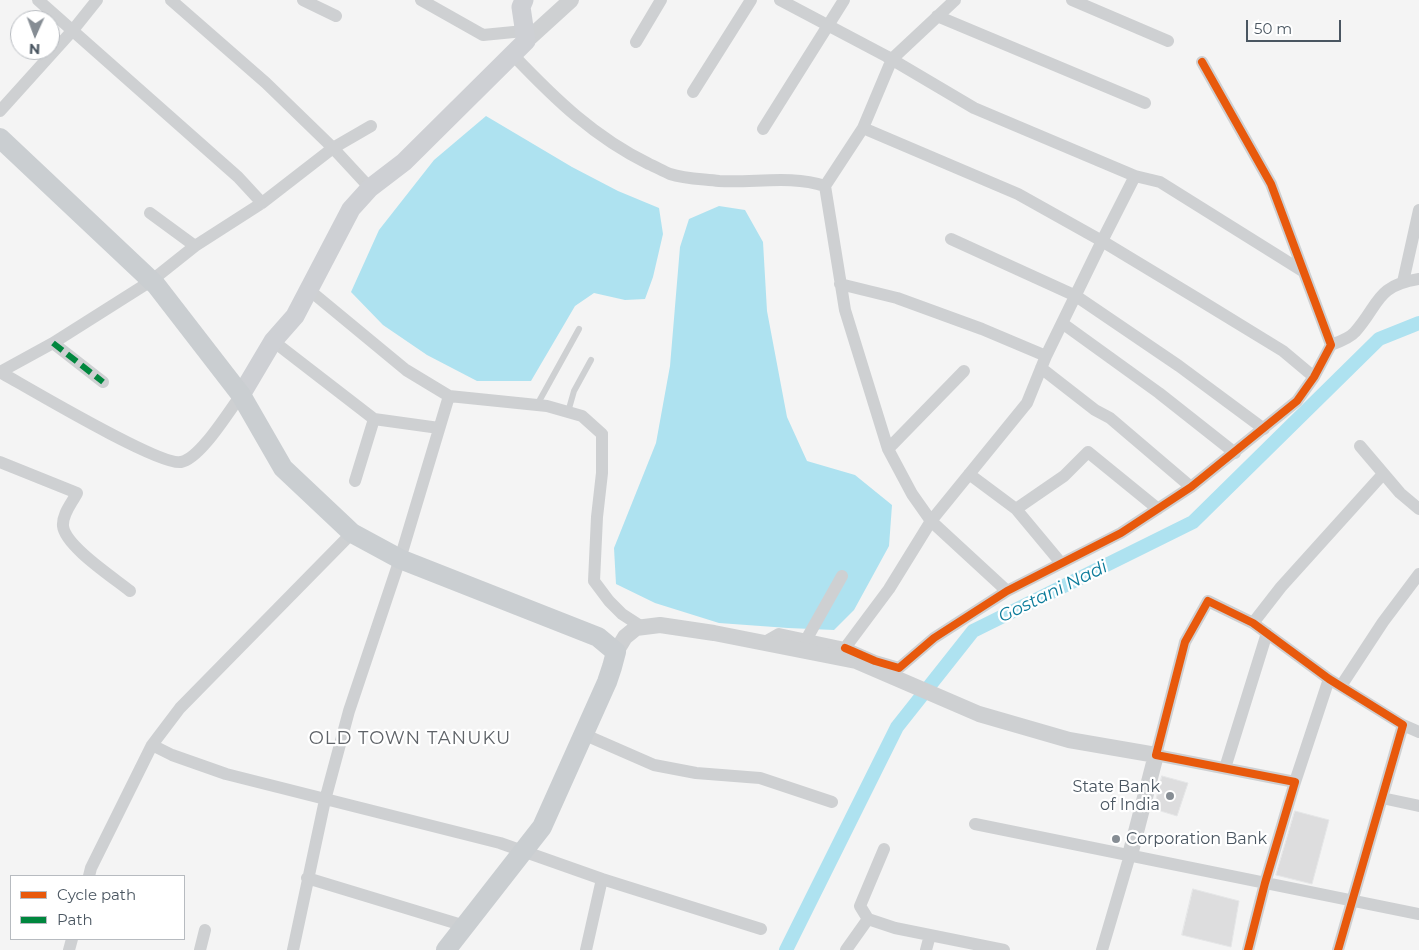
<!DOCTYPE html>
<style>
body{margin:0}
#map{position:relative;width:1419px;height:950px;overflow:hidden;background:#f4f4f4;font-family:Montserrat,sans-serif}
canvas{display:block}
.legend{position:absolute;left:10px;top:875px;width:175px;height:65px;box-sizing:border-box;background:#fff;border:1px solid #b7bbc0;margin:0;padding:6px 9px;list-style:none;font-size:15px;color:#4a5661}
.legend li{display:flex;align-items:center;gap:10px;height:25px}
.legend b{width:25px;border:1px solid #b7bbc0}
.north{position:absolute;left:10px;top:10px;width:50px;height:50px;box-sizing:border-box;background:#fff;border:1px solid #b7bbc0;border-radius:50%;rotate:182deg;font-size:14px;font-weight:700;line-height:20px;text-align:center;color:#4a5661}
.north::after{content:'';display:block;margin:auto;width:18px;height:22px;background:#868d94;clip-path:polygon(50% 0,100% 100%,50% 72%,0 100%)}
.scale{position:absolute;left:1246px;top:20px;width:95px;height:22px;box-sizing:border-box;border:2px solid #4a5661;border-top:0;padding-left:6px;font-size:15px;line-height:18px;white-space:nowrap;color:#4a5661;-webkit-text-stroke:4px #fff;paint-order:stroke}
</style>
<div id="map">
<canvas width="1419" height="950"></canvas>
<ul class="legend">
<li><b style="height:6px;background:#e8590c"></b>Cycle path</li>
<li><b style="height:6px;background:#00873e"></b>Path</li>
</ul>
<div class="north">N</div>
<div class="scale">50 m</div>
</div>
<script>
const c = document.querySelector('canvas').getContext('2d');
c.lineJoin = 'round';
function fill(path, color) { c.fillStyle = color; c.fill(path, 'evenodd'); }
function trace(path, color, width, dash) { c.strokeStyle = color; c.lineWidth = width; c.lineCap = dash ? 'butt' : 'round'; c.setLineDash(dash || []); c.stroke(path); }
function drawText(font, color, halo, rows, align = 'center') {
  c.font = font + ' Montserrat,sans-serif'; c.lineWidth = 4.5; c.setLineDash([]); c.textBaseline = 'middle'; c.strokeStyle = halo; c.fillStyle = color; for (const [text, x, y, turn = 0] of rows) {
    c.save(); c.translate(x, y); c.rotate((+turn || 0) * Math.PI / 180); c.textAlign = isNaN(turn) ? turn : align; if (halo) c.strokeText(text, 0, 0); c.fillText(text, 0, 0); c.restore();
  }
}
const water = new Path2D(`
 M486 116 572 167 618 191 659 208 663 234 653 277 645 299 625 300 594 293 575 306 531 381H477L427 355 383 325 351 292 379 230 434 160Z
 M719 206 745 210 763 242 767 311 787 417 807 461 855 475 892 505 889 546 854 610 834 630 788 628 719 623 655 603 616 584 614 548 656 443 670 366 680 247 689 219Z`);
const canal = new Path2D(`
 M786 950 897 727 973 631 1193 522 1379 339 1419 323`);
const building = new Path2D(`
 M1162 776 1188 783 1177 816 1154 809Z
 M1295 811 1329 820 1312 884 1276 875Z
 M1193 889 1239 901 1231 947 1182 935Z`);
const service = new Path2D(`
 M537 405 579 329
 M568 412 574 391 591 360`);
const minor = new Path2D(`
 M38 0 238 177 262 203
 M171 0 266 83 333 148 371 126
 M303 0 336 16
 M421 0 483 35 524 31
 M780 0 886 56 974 108 1135 176 1160 182 1304 272
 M955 0 892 59 863 128 825 186 845 310 888 449 912 494 931 521 1007 591
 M1072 0 1168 41
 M937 16 1145 103
 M636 42 661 0
 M513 55C555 99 594 137 649 164 656 167 663 171 670 174 685 179 704 179 719 181 755 183 791 175 825 186
 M693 92 751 0
 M0 111 73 30 97 0
 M863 128 1018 194 1102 241 1198 299 1283 351 1314 377
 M763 129 844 0
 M150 213 195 246
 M951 239 1076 296 1179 366 1264 429
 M1403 282 1419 210
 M840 284 897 298 982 329 1046 356
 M308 289 406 370 449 396 547 406 582 416 602 434V473L597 517 594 581 609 601 622 614 642 627
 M1062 323 1159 393 1235 453
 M273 341 374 419 439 428
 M53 343 103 382
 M1331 345C1339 342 1350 338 1355 332 1380 304 1375 286 1419 279
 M1041 368 1095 410 1110 418 1191 487
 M0 372 53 343 151 281 195 246 262 203 333 148 370 188
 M0 372C27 387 159 466 181 462 200 459 229 411 241 395
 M1360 446 1400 493 1419 509
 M888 449 964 371
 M0 462 77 493C72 503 62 514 63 526 65 546 114 578 130 591
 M969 474 1016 509 1061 563
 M355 481 374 419
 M1016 509 1064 476 1088 452 1158 509
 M1253 623 1281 587 1383 474
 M806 640 842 576
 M765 642 779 634 845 648 889 589 931 521 1027 403 1046 356 1102 241 1135 176
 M845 648 875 661 899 668 934 638 1007 591 1121 533 1191 487 1297 401 1314 377 1331 345 1271 184 1202 62
 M1341 686 1383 622 1419 574
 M1403 725 1419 732
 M583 734 654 765 696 773 760 778 832 802
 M152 745 172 755 226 774 500 843 602 879 761 929
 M1225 768 1267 633
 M1295 782 1329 679
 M1382 798 1419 806
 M975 824 1419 914
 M89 876 91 868 152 745 180 708 352 533
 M307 878 465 926
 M868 919 860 906 884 849
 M69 950 72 939
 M200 950 205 930
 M293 950 325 800 349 711 400 559 449 396
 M586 950 602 879
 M846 950 868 919 895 928 1004 950
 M926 950 930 935
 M1102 950 1130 855
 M1248 950 1265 883 1295 782 1156 755 1185 642 1208 601 1253 623 1329 679 1403 725 1338 950`);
const tertiary = new Path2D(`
 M526 41 571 0
 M616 652 625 637 636 628 660 625 714 633 856 661 979 714 1069 740 1156 755 1130 855`);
const secondary = new Path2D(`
 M241 395 273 341 295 316 351 209 370 188 404 162 526 41 521 7 524 0`);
const primary = new Path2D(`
 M0 138 156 285 241 395 283 468 352 533 400 559 598 637 616 652 612 667 607 682 542 827 446 950`);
const quiet = new Path2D(`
 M53 343 103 382`);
const cycleway = new Path2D(`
 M845 648 875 661 899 668 934 638 1007 591 1121 533 1191 487 1297 401 1314 377 1331 345 1271 184 1202 62
 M1248 950 1265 883 1295 782 1156 755 1185 642 1208 601 1253 623 1329 679 1403 725 1338 950`);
const markers = [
 [1170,796,5,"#868d94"],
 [1116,839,5,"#868d94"]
];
const poiNames = [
 ["State Bank",1160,787],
 ["of India",1160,805],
 ["Corporation Bank",1126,839,"left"]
];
const waterNames = [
 ["Gostani Nadi",1053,592,-26]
];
const neighbourhoodNames = [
 ["OLD TOWN TANUKU",410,739]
];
fill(water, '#aee2f0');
trace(canal, '#aee2f0', 14);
fill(building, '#ddddde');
trace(building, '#e5e6e7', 1);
trace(service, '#ced0d2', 6);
trace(minor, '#ced0d2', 12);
trace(tertiary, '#ced0d2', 16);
trace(secondary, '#ced0d4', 19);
trace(primary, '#caced1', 20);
trace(quiet, '#00873e', 6, [12, 6]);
trace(cycleway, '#e8590c', 8);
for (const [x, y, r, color] of markers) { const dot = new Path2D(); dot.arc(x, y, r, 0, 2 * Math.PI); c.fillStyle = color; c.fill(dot); trace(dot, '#fff', 2); }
drawText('16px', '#4a5661', '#fff', poiNames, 'right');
drawText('italic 18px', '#0c7c9b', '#fff', waterNames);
c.letterSpacing = '1px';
drawText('18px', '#5f6368', '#fff', neighbourhoodNames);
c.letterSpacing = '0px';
</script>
